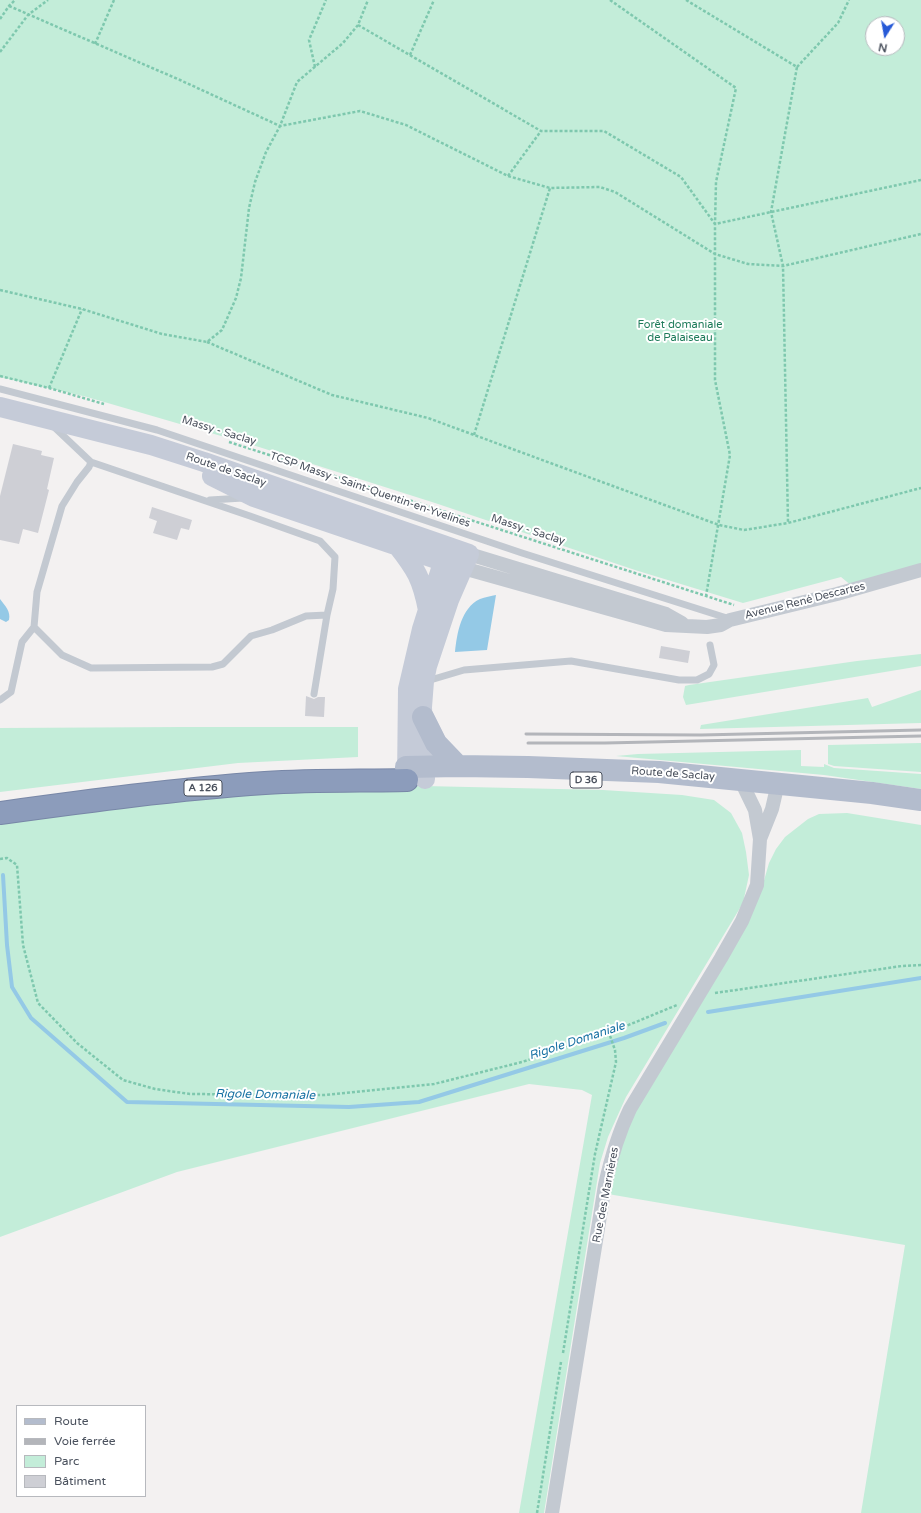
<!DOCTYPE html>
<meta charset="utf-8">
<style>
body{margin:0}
#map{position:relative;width:921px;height:1513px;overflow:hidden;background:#f3f1f1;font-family:"Varela Round",sans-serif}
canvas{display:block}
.legend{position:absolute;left:16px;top:1405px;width:130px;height:92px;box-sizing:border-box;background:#fff;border:1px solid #b7b9be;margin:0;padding:5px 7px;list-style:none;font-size:12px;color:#4a515d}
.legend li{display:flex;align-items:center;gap:8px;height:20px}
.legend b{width:20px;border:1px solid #b7b9be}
.north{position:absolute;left:865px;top:16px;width:40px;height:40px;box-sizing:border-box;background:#fff;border:1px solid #b7b9be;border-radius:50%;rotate:191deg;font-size:11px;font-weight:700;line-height:16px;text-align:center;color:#4a515d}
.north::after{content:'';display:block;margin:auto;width:14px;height:18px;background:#275ad7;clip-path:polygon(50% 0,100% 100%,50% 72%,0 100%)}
</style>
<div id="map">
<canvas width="921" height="1513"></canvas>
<ul class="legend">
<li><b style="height:5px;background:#b3bccd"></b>Route</li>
<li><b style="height:5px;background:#b3b5ba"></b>Voie ferrée</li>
<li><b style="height:11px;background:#c3edd9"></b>Parc</li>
<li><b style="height:11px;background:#cecfd5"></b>Bâtiment</li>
</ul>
<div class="north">N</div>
</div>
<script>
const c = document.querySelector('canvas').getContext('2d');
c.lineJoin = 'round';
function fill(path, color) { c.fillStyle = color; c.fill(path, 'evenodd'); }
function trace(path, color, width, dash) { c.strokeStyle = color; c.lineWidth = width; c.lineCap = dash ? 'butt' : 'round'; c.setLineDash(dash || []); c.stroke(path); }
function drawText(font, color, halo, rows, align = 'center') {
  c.font = font + ' "Varela Round",sans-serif'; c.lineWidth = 4; c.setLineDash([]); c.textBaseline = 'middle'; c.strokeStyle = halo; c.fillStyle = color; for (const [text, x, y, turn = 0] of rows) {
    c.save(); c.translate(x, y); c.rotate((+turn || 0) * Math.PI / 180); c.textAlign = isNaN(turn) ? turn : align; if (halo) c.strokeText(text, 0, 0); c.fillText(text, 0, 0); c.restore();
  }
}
const green = new Path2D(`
 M0 0H921V567L852 586 841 577 743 603 635 570 435 503 259 447 87 397 0 377ZM873 24H897V48H873Z
 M921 654V666L686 705 683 697 685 686 689 685 857 661Z
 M921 690V723L700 729 701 725 868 698 872 707Z
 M181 727H358V757L238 763 0 792V728Z
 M921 743V772L834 766 828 764V745Z
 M801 750V766L824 767V764L834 768 921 774V789L824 775 616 756 638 754Z
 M424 786 603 790 682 795 714 800 731 813 742 833 746 852 749 875 743 903 626 1097 608 1137 600 1163 544 1513H519L592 1095 582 1090 529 1084 177 1172 0 1237V821L202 795 309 789Z
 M847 813 921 825V1513H861L905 1245 608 1194 617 1153 639 1100 763 884 769 863 776 849 785 837 808 819 819 814Z`);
const water = new Path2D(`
 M496 595 487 650 455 652C457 633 461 608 480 599 485 597 491 596 496 595Z
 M0 599C5 606 11 611 9 620L6 622 0 619Z`);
const stream = new Path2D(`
 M3 875 7 945 12 987 31 1018 127 1102 349 1107 419 1102 624 1038 665 1023
 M708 1012 921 978`);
const building = new Path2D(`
 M13 444 42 451 41 455 54 458 47 489 49 490 38 533 23 529 19 544 0 540V496Z
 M152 507 192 520 189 530 181 528 177 540 153 533 157 521 149 518Z
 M661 646 690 651 688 663 659 658Z
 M306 696 314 699 318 697H325L324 717 305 716Z`);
const path = new Path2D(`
 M610 0 736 88 716 182 715 224V380L730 455 706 596
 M686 0 797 67 771 212 783 266 788 523
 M9 6 180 80 280 126 360 111 406 125 508 176 550 188 600 187 615 192 715 254 748 264 783 266 921 234
 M0 19 9 6 15 0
 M358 25 541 131H604L681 177 715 224 921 180
 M95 44 114 0
 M0 52 28 15 48 0
 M410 55 434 0
 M315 67 309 40 326 0
 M797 67 838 23 849 0
 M508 176 541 131
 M0 290 82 309 162 334 207 342 222 330 236 298 241 278 249 208 255 182 266 152 280 126 297 82 343 43 358 25 368 0
 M207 342 332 395 428 418 719 525 744 530 788 523 921 488
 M0 376 49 388 104 404
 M49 388 82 309
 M474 435 550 188
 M229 442 734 605
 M0 859 7 858 17 865 23 945 38 1003 77 1043 123 1080 155 1089 190 1094 325 1095 434 1084 522 1062 609 1033 677 1005
 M715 993 902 966 921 965
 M563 1353 595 1154 616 1062 615 1050 609 1033
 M537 1513 561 1362`);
const service = new Path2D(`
 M0 389 157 430 522 553 730 619
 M210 500 243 498
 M34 627 62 655 91 668 212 667 223 664 251 636 272 630 306 616 327 615 333 589 335 557 320 541 250 516 91 462
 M427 681 464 670 571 661 679 680H697L709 674 714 665 710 645
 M314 694 327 615
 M0 700 11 692 22 642 34 627 37 592 62 506 77 482 89 467 91 462 53 426`);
const minor = new Path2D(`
 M469 554 666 614 682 623
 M463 568 666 625 707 627 721 625 730 620 837 594 921 570
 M760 839 772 809 778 783
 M552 1513 605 1185C611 1158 618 1134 630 1109L721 958 742 921 757 885 760 839 755 810 740 779`);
const secondary = new Path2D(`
 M0 407 151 445 204 462 469 554 449 600 427 666 424 681 422 707 425 779
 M212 476 254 497 463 568
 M397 545C416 569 422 579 428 610
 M407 780 408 689 422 629 447 550`);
const primary = new Path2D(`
 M423 717 436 743 458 766
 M406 767 458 766 528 767 659 772 872 793 921 800`);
const motorway = new Path2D(`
 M0 813C88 801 176 789 265 783 312 780 360 781 407 780`);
const rail = new Path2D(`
 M526 734 701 735 921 730
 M528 743H605L921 736`);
const shields = [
 [586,780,32],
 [203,788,38]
];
const shieldNames = [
 ["D 36",586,780],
 ["A 126",203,788]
];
const parkNames = [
 ["Forêt domaniale",680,325],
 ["de Palaiseau",680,338]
];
const streetNames = [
 ["Massy - Saclay",219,431,17],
 ["Route de Saclay",226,470,19],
 ["TCSP Massy - Saint-Quentin-en-Yvelines",370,490,19],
 ["Massy - Saclay",528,530,18],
 ["Avenue René Descartes",805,601,-14],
 ["Route de Saclay",673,774,4],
 ["Rue des Marnières",606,1195,-79]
];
const waterNames = [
 ["Rigole Domaniale",577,1041,-18],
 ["Rigole Domaniale",265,1095,1]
];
fill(green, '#c3edd9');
fill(water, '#94c9e6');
trace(stream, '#94c9e6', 4);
fill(building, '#cecfd5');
trace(motorway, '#7887a7', 24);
trace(path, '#7ec8ae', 2.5, [3, 2]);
trace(service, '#c3c9d1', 7);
trace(minor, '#c3c9d1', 14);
trace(secondary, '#c5cbd8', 20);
trace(primary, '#b3bccd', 22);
trace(motorway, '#8c9cbb', 22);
trace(rail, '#b3b5ba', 3);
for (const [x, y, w] of shields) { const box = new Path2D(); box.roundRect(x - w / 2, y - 8, w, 16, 3); c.fillStyle = '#fff'; c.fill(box); trace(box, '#4a515d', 1); }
drawText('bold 10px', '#4a515d', null, shieldNames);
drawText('11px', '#1e7b5a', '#fff', parkNames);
drawText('11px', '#4a515d', '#fff', streetNames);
drawText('italic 12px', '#1771a3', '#fff', waterNames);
</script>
